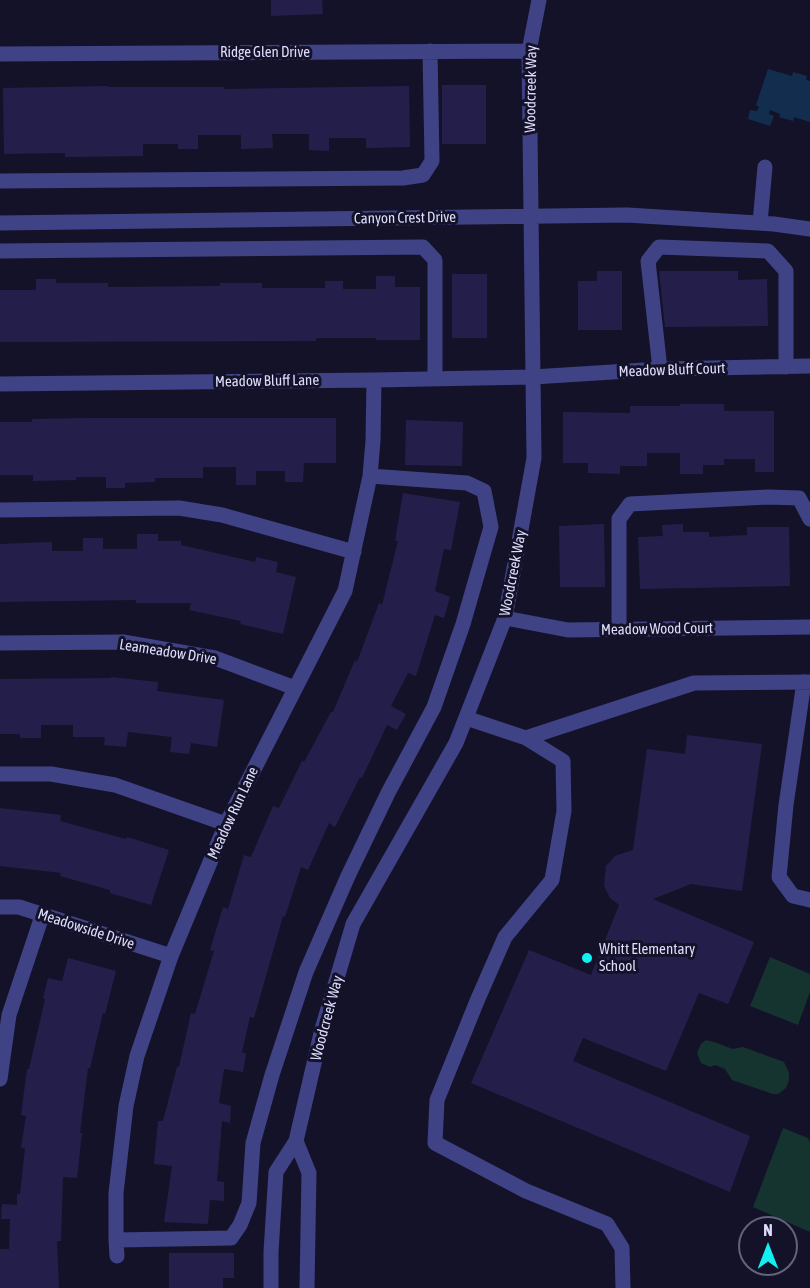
<!DOCTYPE html>
<style>
body{margin:0}
#map{position:relative;width:810px;height:1288px;overflow:hidden;background:#141229;font-family:"Asap Condensed",sans-serif}
canvas{display:block}
.north{position:absolute;left:738px;top:1216px;width:60px;height:60px;box-sizing:border-box;background:#141229;border:2px solid #64637e;border-radius:50%;rotate:0deg;font-size:16px;font-weight:700;line-height:24px;text-align:center;color:#dddcfd}
.north::after{content:'';display:block;margin:auto;width:21px;height:27px;background:#11f1f4;clip-path:polygon(50% 0,100% 100%,50% 72%,0 100%)}
</style>
<div id="map">
<canvas width="810" height="1288"></canvas>
<div class="north">N</div>
</div>
<script>
const c = document.querySelector('canvas').getContext('2d');
c.lineJoin = 'round';
function fill(path, color) { c.fillStyle = color; c.fill(path, 'evenodd'); }
function trace(path, color, width, dash) { c.strokeStyle = color; c.lineWidth = width; c.lineCap = dash ? 'butt' : 'round'; c.setLineDash(dash || []); c.stroke(path); }
function drawText(font, color, halo, rows, align = 'center') {
  c.font = font + ' "Asap Condensed",sans-serif'; c.lineWidth = 6; c.setLineDash([]); c.textBaseline = 'middle'; c.strokeStyle = halo; c.fillStyle = color; for (const [text, x, y, turn = 0] of rows) {
    c.save(); c.translate(x, y); c.rotate((+turn || 0) * Math.PI / 180); c.textAlign = isNaN(turn) ? turn : align; if (halo) c.strokeText(text, 0, 0); c.fillText(text, 0, 0); c.restore();
  }
}
const green = new Path2D(`
 M770 957 810 974V992L798 1025 750 1006Z
 M706 1040 714 1042 733 1049 743 1047 784 1062 789 1073V1080L786 1088 778 1094H773L732 1080 725 1069 715 1065 710 1067 701 1063 697 1053 701 1044Z
 M783 1128 808 1138 810 1143V1232L753 1207Z`);
const water = new Path2D(`
 M768 69 792 76 793 72 807 76 806 80 810 81V122L794 117 793 121 779 117 780 114 770 110 769 114 774 116 770 126 748 119 750 110 757 111 759 107 756 105Z`);
const building = new Path2D(`
 M271 0H322L323 14 271 16Z
 M442 85H486V144H442Z
 M108 86V87H224V89L409 86 410 147 366 148V138H329V151L309 150V134H272L273 148 241 149V135H198V149H178V144H143V156L65 157V153L4 154 3 88Z
 M597 271H622V330H578V281H597Z
 M659 271H738V280L767 279 768 326 665 327Z
 M452 274H487V338H452Z
 M376 276H395V287H420V340H376V338H316V341L0 342V290H36V279H56V283H108V287L220 286V283H262V288H325V281H343V289H376Z
 M680 404H724V411H774V472H755V459H724V465H703V474H680V453H647V466H620V474L588 473V463H563V412L630 413V406H680Z
 M89 418H336V463H304L303 482H285V471H256V485H236V467H203V478H155V482L125 483V488H106V477H76V480L33 481V475H0V422H32V419Z
 M406 420 463 422 462 466 405 465Z
 M403 493 460 502 451 550 444 549 435 591 450 597 444 618 435 615 416 676 408 673 391 706 406 714 397 730 387 725 362 778 360 777 335 827 329 823 308 870 301 867 285 917 283 916 254 1018 250 1017 242 1052 246 1054 243 1072 224 1069 219 1103 231 1106 230 1123 222 1121 217 1181 224 1182V1201L210 1200 208 1224 164 1222 172 1166 154 1164 158 1121H163L177 1067H179L191 1013 195 1014 214 951 210 950 223 907 228 909 244 855 251 857 273 806 279 808 302 761 304 762 331 712H333L355 660 357 662 379 603 382 605 398 541H395Z
 M604 524 605 587H560L559 526Z
 M683 524V532H709V537L747 535V527H789L790 586 640 589 638 537 663 536 662 525Z
 M137 534H158V541H181V545L255 562 256 557 278 562 276 572 296 577 283 634 240 624 241 621 189 610 191 603H136V600L0 602V544L52 542V551H83V538H103V549H137Z
 M111 677 158 682 157 691 224 700 217 747 191 743 189 754 170 752 172 737 128 732 126 747 104 745 105 737H73V725H41V738H20V734H0V679L111 678Z
 M687 735 762 744 742 891 691 884 653 899 754 942 728 1004 699 993 666 1071 583 1038 573 1061 750 1136 730 1192 471 1083 529 950 591 975 619 905 610 898 604 886 606 866 615 856 633 850 647 749 685 754Z
 M0 808 61 815 60 821 126 839 127 837 169 850 151 905 110 893V890L60 876 61 873 0 866Z
 M68 958 116 971 105 1014 103 1013 90 1068H88L80 1133H82L77 1178 63 1177 61 1241H57L59 1288H0V1249H9L10 1219H1L2 1204 17 1205V1194H20L25 1148H21L26 1116 21 1115 27 1069H29L45 999 43 998 48 978 62 981Z
 M169 1253H234V1278H223V1288H169Z`);
const minor = new Path2D(`
 M0 54 529 51
 M0 181 403 178 423 175 432 161 430 51
 M0 223 627 215 774 224 810 229
 M760 223 765 167
 M0 251 423 247 435 260V379
 M660 369 648 261 659 247 768 251 786 271V367
 M0 384 374 380 533 377 660 369 810 366
 M0 510 179 508 222 515 354 552
 M505 618 568 630 810 627
 M619 629V519L630 504 768 497 799 498 810 519
 M0 643 123 642 215 658 295 688
 M804 682 786 805 779 877 793 896 810 900
 M466 718 526 738 563 761 564 811 552 880 505 937 477 1001 437 1100 435 1143 526 1191 607 1224 622 1248 623 1288
 M526 738 694 683 810 682
 M0 774H51L115 785 226 824
 M0 907H19L171 956
 M0 1079 9 1015 42 916
 M296 1141 309 1173 307 1288
 M116 1240 231 1238 240 1225 249 1203 253 1143 272 1075 306 972 348 876 388 793 434 707 463 624 491 527 484 491 467 483 370 476
 M117 1256 116 1240V1193L126 1106 137 1056 171 956 226 824 345 591 370 476 373 441 374 380
 M271 1288V1252L276 1172 296 1141 322 1029 353 924 456 743 505 618 534 458 529 51 539 0`);
const markers = [
 [587,958,6,"#11f1f4"]
];
const streetNames = [
 ["Ridge Glen Drive",265,52],
 ["Woodcreek Way",531,89,-89],
 ["Canyon Crest Drive",405,218,-1],
 ["Meadow Bluff Court",672,370,-2],
 ["Meadow Bluff Lane",267,381,-1],
 ["Woodcreek Way",513,573,-79],
 ["Meadow Wood Court",657,629,-1],
 ["Leameadow Drive",168,652,9],
 ["Meadow Run Lane",233,813,-65],
 ["Meadowside Drive",86,929,18],
 ["Woodcreek Way",327,1018,-75]
];
const poiNames = [
 ["Whitt Elementary",599,949],
 ["School",599,966]
];
fill(green, '#15332f');
fill(water, '#122d4e');
fill(building, '#241f4a');
trace(minor, '#3f4386', 15);
for (const [x, y, r, color] of markers) { const dot = new Path2D(); dot.arc(x, y, r, 0, 2 * Math.PI); c.fillStyle = color; c.fill(dot); trace(dot, '#141229', 2); }
drawText('15px', '#dddcfd', '#141229', streetNames);
drawText('15px', '#dddcfd', '#141229', poiNames, 'left');
</script>
